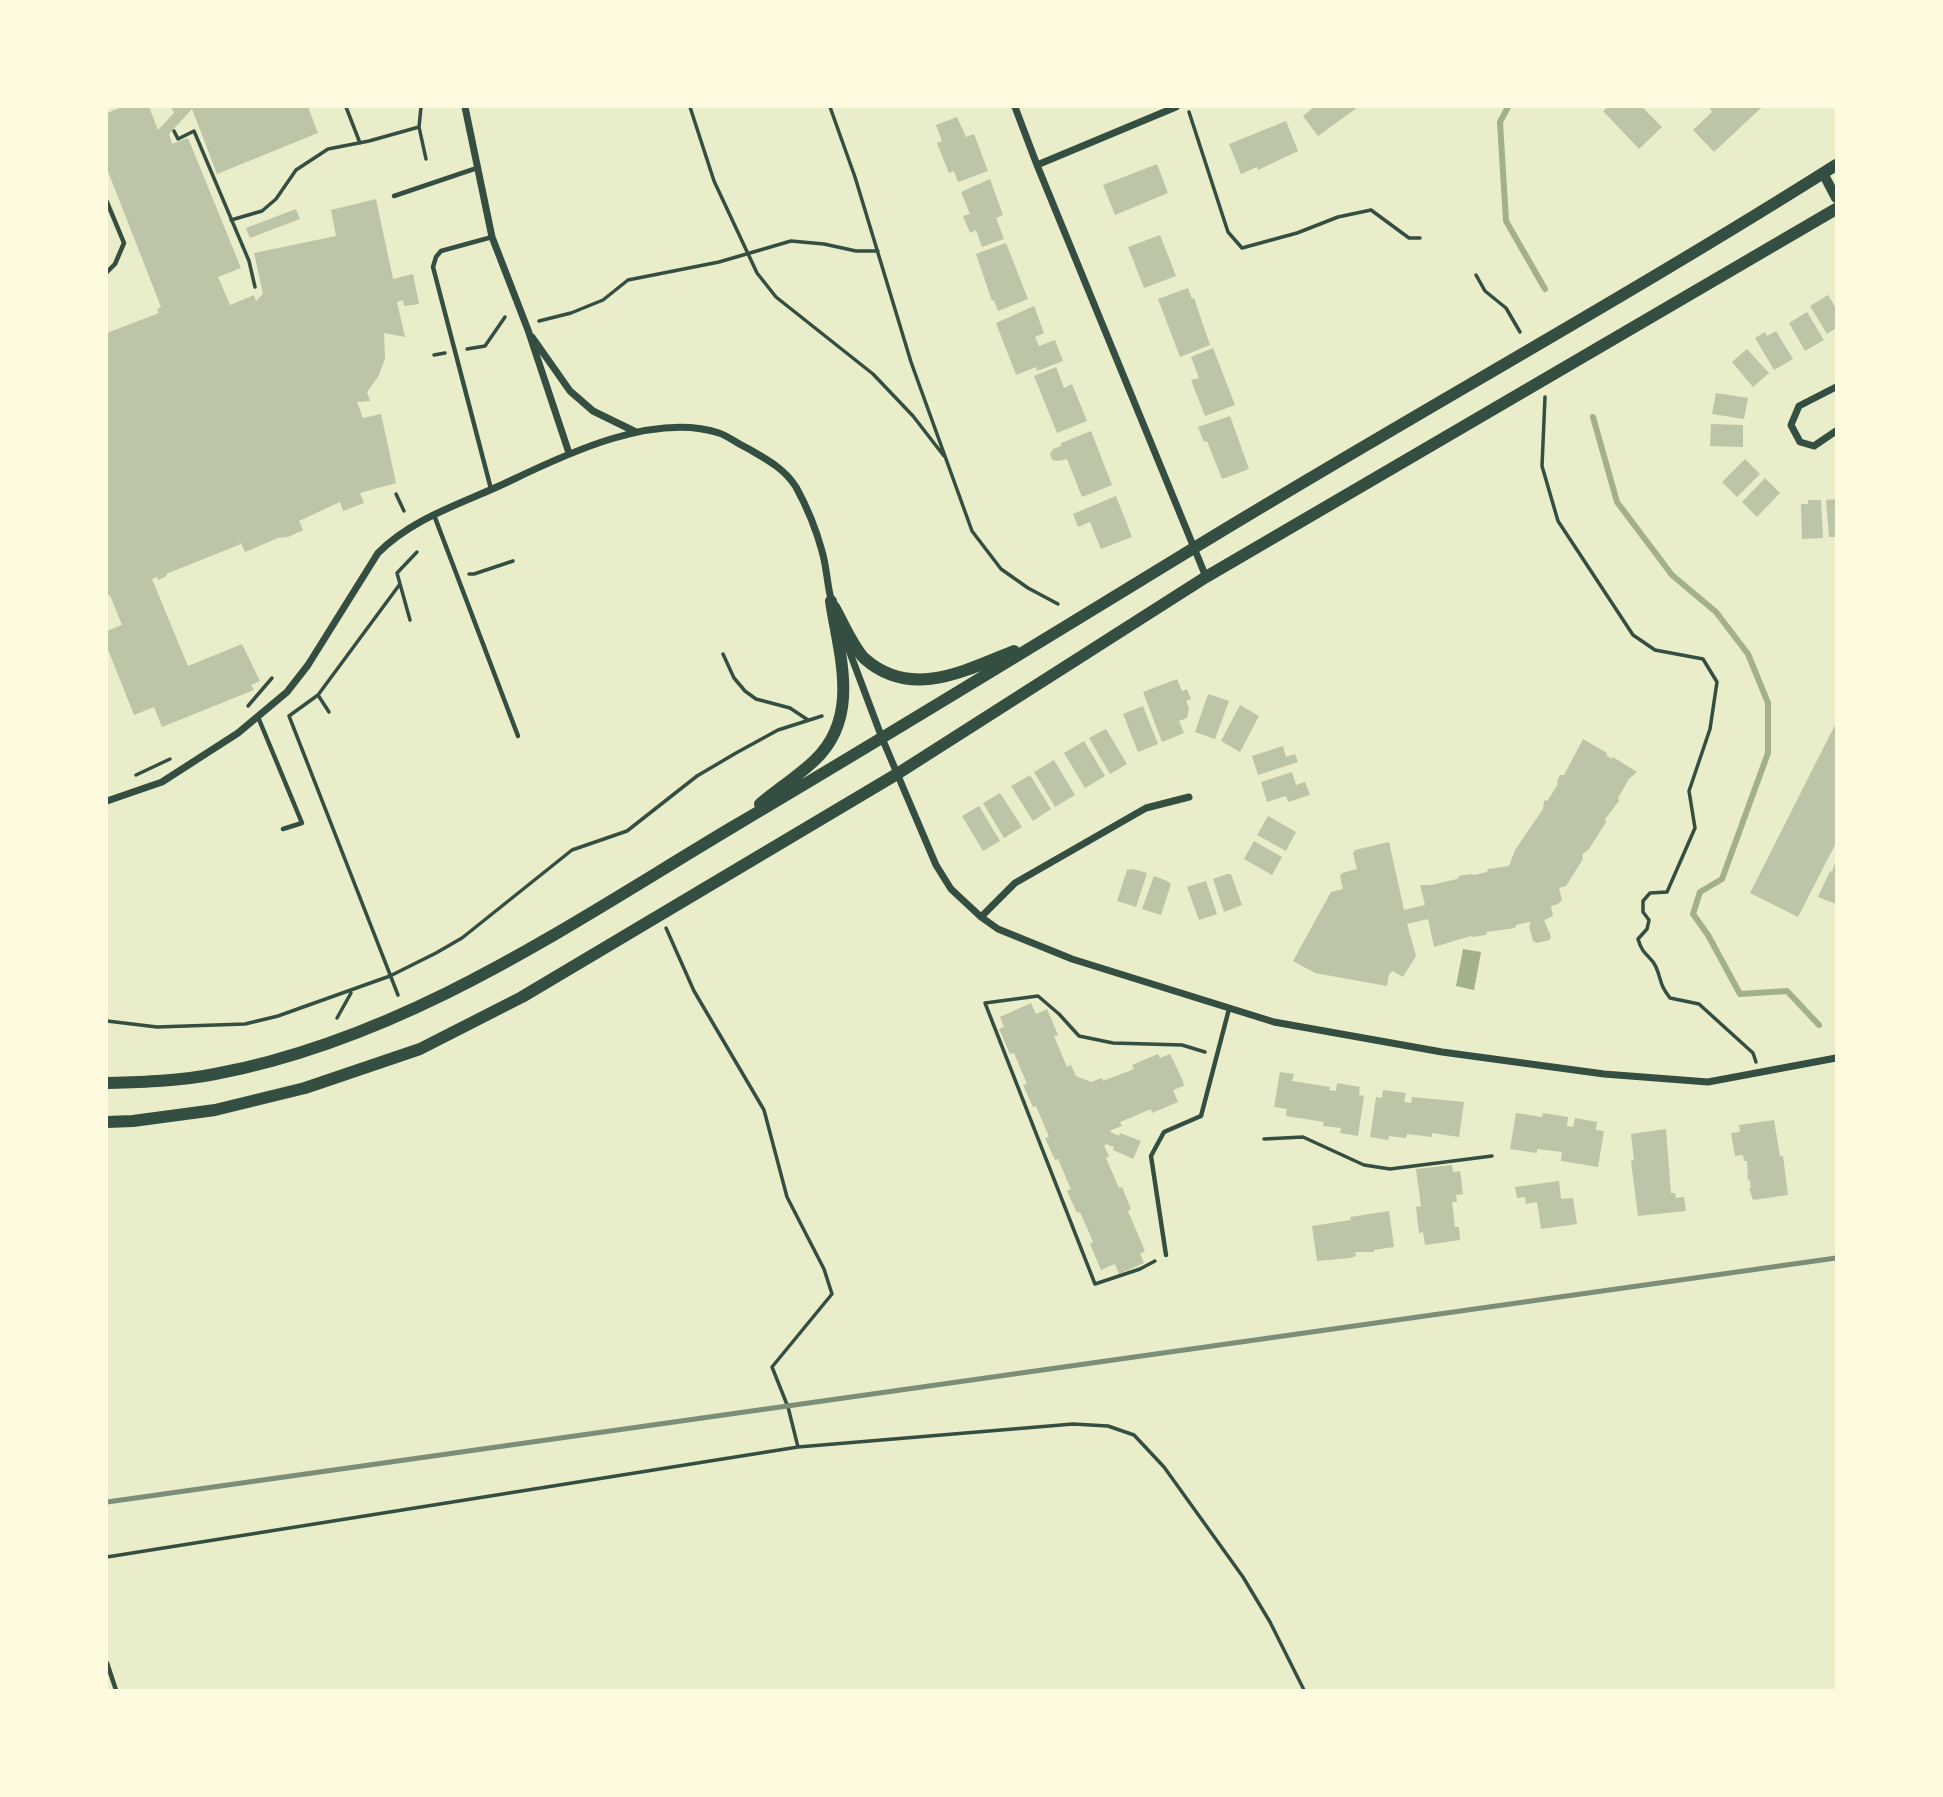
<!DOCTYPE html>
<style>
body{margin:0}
#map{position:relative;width:1943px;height:1797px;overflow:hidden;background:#e9edc9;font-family:"Asap Condensed",sans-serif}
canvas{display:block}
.frame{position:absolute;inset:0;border:108px solid #fefae0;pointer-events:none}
</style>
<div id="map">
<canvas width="1943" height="1797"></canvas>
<div class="frame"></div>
</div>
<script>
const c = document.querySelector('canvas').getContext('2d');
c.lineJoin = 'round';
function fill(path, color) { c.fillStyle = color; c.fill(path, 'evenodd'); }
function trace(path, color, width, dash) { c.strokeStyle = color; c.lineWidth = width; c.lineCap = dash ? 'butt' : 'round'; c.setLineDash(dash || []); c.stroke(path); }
const water = new Path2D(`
 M1463 949 1481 952 1474 990 1456 986Z`);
const stream = new Path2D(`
 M1508 107 1500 122 1506 221 1545 289
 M1593 417 1617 502 1672 575 1716 612 1748 654 1768 703V753L1722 879 1700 892 1693 914 1708 935 1740 994 1787 991 1819 1025`);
const building = new Path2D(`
 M122 107H149L158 130 174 113 171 107H308L318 133 217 174 192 109 169 134 172 144 188 138 241 268 218 277 230 305 254 295 256 301 263 294 254 253 336 236 331 210 376 199 393 279 413 274 419 304 404 306 403 300 397 302 405 337 384 333 385 359 378 377 367 392 370 401 357 402 363 418 381 414 396 483 360 493 364 503 343 511 340 502 299 521 303 530 288 537 278 538 245 552 236 532 241 544 166 574 167 576 158 580 157 577 152 579 188 666 242 644 260 681 251 685 254 690 162 727 154 707 134 715 107 647V631L122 625 110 595 107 596V333L159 313 157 310 161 307 107 169V113Z
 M1314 107H1358L1318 136 1303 116Z
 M1608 107H1642L1662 127 1639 149 1603 111Z
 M1712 107H1762L1714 152 1693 130 1712 112 1710 109Z
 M957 117 966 137 974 134 988 171 958 182 954 171 949 173 937 143 942 141 936 125Z
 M1286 121 1298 151 1258 170 1257 167 1241 174 1229 144Z
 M1157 164 1168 193 1115 215 1103 185Z
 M990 179 1003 215 996 218 1004 239 982 247 976 230 970 233 963 216 970 214 961 192Z
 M296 209 300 219 250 238 246 228Z
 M1160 235 1176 276 1144 288 1128 247Z
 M1006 243 1028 299 998 311 994 300 992 301 976 254Z
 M1188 288 1192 299 1194 298 1210 345 1180 357 1158 299Z
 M1828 295 1836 308V328L1827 334 1810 306Z
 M1034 306 1044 333 1035 337 1039 346 1055 340 1063 361 1037 371 1036 367 1016 375 996 323Z
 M1807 312 1824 340 1805 351 1789 323Z
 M1776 331 1793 359 1774 370 1755 338 1765 332 1767 336Z
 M1213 348 1235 405 1205 416 1191 380 1199 378 1191 357Z
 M1747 349 1769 373 1753 387 1732 362Z
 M1056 367 1064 388 1072 384 1087 421 1057 433 1034 376Z
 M1716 393 1748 398 1744 419 1712 414Z
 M1230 416 1249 469 1222 479 1207 441 1204 442 1198 427Z
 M1711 424 1743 425V447L1710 446Z
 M1091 431 1112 485 1082 497 1067 459 1058 461 1052 460 1050 454 1053 449 1061 446V443Z
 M1745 459 1760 474 1737 497 1722 482Z
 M1765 478 1780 493 1757 517 1742 502Z
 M1116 496 1132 537 1101 549 1090 522 1078 527 1073 514Z
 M1836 499V537H1829L1826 500Z
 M1808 500H1821L1823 538 1802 539 1801 504H1808Z
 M1177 679 1182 691 1187 689 1191 699 1186 701 1189 708 1187 718 1179 721 1184 733 1162 742 1143 692Z
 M1208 694 1229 701 1215 739 1195 732Z
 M1240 705 1259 716 1240 752 1221 741Z
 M1143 706 1158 744 1138 752 1123 714Z
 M1836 723V843L1798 917 1750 893Z
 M1106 729 1127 764 1110 774 1089 738Z
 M1583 739 1607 753 1606 755 1612 759 1613 757 1637 772 1629 779 1618 798 1619 801 1605 819 1606 822 1589 849 1582 855 1583 859 1566 886 1559 888 1562 900 1558 904 1551 906 1553 916 1544 920 1551 937 1549 940 1537 943 1533 941 1529 926 1531 923 1529 922 1516 925 1515 928 1487 932 1486 935 1473 937 1471 936 1434 947 1428 919 1407 924 1416 956 1403 977 1393 971 1389 974 1387 986 1315 973 1293 961 1331 892 1343 889 1340 876 1342 873 1357 869 1353 853 1355 850 1389 842 1404 910 1425 905 1420 885H1431L1457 879 1459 876 1471 874 1474 875 1487 872 1488 869 1509 866 1515 850 1543 809 1544 801 1548 800 1558 784 1557 781 1560 775H1564Z
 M1084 741 1105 776 1085 788 1064 753Z
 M1283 746 1286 757 1295 754 1298 762 1258 775 1252 756Z
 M1054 760 1075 795 1055 807 1034 772Z
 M1292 772 1296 785 1305 782 1310 795 1288 802 1286 796 1267 802 1261 782Z
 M1030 775 1051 809 1033 821 1011 786Z
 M1000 793 1022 827 1004 838 983 803Z
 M979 806 1000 841 983 851 962 816Z
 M1268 816 1296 832 1286 851 1257 835Z
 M1254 841 1282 857 1272 875 1244 859Z
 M1836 860V904L1818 897 1830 871 1832 872Z
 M1133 869 1147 873 1136 907 1117 901 1127 870Z
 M1227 874H1231L1242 905 1224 912 1213 879Z
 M1154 876 1167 881 1171 884 1161 915 1142 909Z
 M1206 881 1217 914 1199 920 1187 887Z
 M1031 1003 1036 1014 1047 1009 1058 1035 1054 1036 1067 1067 1071 1065 1076 1076 1091 1082 1102 1078 1103 1081 1134 1069 1132 1065 1158 1054 1160 1058 1170 1054 1183 1081 1184 1086 1173 1090 1178 1102 1152 1113 1151 1109 1120 1122 1122 1126 1111 1130 1110 1132 1119 1136 1120 1133 1141 1141 1133 1159 1113 1150 1114 1147 1106 1144 1104 1146 1109 1156 1106 1158 1119 1188 1122 1187 1131 1209 1128 1211 1145 1251 1140 1254 1144 1263 1119 1274 1115 1264 1101 1270 1090 1244 1093 1242 1080 1212 1077 1213 1067 1191 1071 1189 1058 1159 1055 1160 1045 1138 1049 1137 1036 1106 1033 1107 1023 1085 1027 1084 1014 1053 1010 1054 999 1029 1004 1027 1000 1017Z
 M1280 1072 1294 1074 1292 1081 1330 1087 1329 1090 1336 1091 1337 1083 1360 1087 1359 1095 1364 1096 1358 1136 1340 1133 1341 1128 1323 1126 1324 1122 1286 1116 1287 1109 1274 1107Z
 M1383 1090 1406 1093 1404 1102 1411 1103 1412 1097 1464 1102 1459 1137 1432 1133V1137L1407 1134 1406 1138 1389 1136 1388 1140 1370 1137 1376 1097 1382 1098Z
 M1516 1113 1542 1117 1543 1113 1568 1117 1567 1126 1573 1127 1575 1118 1597 1122 1596 1130 1604 1131 1598 1167 1561 1161 1562 1152 1537 1149V1153L1510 1149Z
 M1774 1120 1780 1156H1783L1788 1195 1753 1200 1749 1188H1751L1750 1180 1748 1181 1747 1161H1744L1743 1155 1735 1156 1731 1133 1740 1132 1739 1125Z
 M1666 1129 1671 1193H1675L1676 1198 1684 1197 1686 1211 1638 1216 1631 1161 1634 1160 1631 1134Z
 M1452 1165 1453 1172 1460 1171 1463 1194 1456 1195 1457 1202H1452L1455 1227H1459L1460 1240 1425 1245 1423 1232 1419 1233 1416 1207 1421 1206 1416 1169Z
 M1559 1181 1561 1199 1573 1198 1577 1224 1541 1229 1537 1202 1526 1204 1525 1197 1517 1198 1515 1187Z
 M1389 1211 1394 1247 1374 1250V1252H1355L1356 1256 1350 1258 1317 1261 1312 1226 1351 1220 1350 1217Z`);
const path = new Path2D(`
 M346 107 360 143
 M421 107 419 127 426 159
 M690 107 714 181 757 273 776 297 873 374 913 416 944 456
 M830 107 855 177 911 362 972 531 1001 569 1028 588 1058 604
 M1189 112 1228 232 1242 248 1297 233 1338 217 1371 210 1409 238H1420
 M174 131 178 139 194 131 249 261 255 287
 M231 220 262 211 276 199 296 170 328 149 369 141 419 127
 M1476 275 1485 291 1506 308 1520 332
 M539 321 571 313 603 300 628 280 719 262 791 241 824 244 856 251H878
 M467 349 485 346 505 317
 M434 355 445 353
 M1545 397 1542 466 1558 521 1633 635 1655 650 1703 659 1717 682 1710 729 1689 791 1695 828 1667 892 1650 893 1643 901V912L1649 920 1647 929 1638 939C1643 957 1651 955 1656 967 1662 981 1659 984 1670 998L1699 1004 1753 1053 1756 1062
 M396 494 404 511
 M469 574H474L513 561
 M410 620 397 573 417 552
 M723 654 734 678 745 691 756 699 790 708 808 720
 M318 695 329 712
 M248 706 272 678
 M136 775 170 759
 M666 928 694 991 764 1110 787 1197 824 1269 832 1294 772 1367 788 1407 798 1447
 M398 995 289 716 318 695 400 584
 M337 1018 351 993
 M107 1021 157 1027 245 1024 278 1016 390 976 436 953 462 938 572 850 627 831 697 776 736 753 778 730 822 716
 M1264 1139 1303 1137 1364 1165 1390 1169 1492 1156
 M1155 1261 1140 1269 1095 1284 985 1003 1038 996 1059 1014 1079 1036 1113 1043 1182 1045 1205 1052
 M107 1557 798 1447 1073 1424 1108 1426 1134 1435 1164 1467 1243 1577 1270 1622 1304 1690`);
const service = new Path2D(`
 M394 196 477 168
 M107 202 124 243 115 264 107 272
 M491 489 433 267 436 257 441 251 492 237
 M434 515 518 736
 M258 717 302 823 283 829
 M1166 1255 1151 1156 1164 1132 1201 1116 1229 1009
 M107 1663 116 1690`);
const minor = new Path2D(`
 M465 107 492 237 528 330 569 453
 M1015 107 1037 165 1206 577
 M1037 165 1176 107
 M532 337 570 391 593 411 636 432
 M1836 387 1799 406 1791 425 1800 442 1814 446 1836 431
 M844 637 882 738 936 865 951 889 981 917 998 929 1072 959 1274 1022 1442 1052 1604 1074 1708 1082 1836 1058
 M107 801 162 782 238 733 287 692 308 665 378 553C415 516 465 503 512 480 568 453 655 412 719 433 728 436 738 444 747 448 766 459 784 468 796 487 807 507 816 529 822 551 827 568 827 586 832 603
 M981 917 1015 883 1146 808 1189 797`);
const tertiary = new Path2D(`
 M1823 173 1836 198`);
const primary = new Path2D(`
 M834 607C842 621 854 649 865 659 912 700 966 670 1014 651
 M760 804C778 789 798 776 815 760 861 716 839 655 831 601
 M107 1083C143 1082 180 1081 215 1074 406 1038 567 926 731 828 885 737 1037 644 1189 551 1403 420 1624 299 1836 165
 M107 1122 133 1121 215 1110 305 1088 420 1049 522 997 897 774 1206 577 1836 209`);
const rail = new Path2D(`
 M107 1502 1836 1258`);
fill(water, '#a3b18a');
trace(stream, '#a3b18a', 6);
fill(building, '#bcc5a7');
trace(path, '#344e41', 3.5);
trace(service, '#344e41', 4.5);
trace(minor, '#344e41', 7);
trace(tertiary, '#344e41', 10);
trace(primary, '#344e41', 12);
trace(rail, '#7c8e77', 5);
</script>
